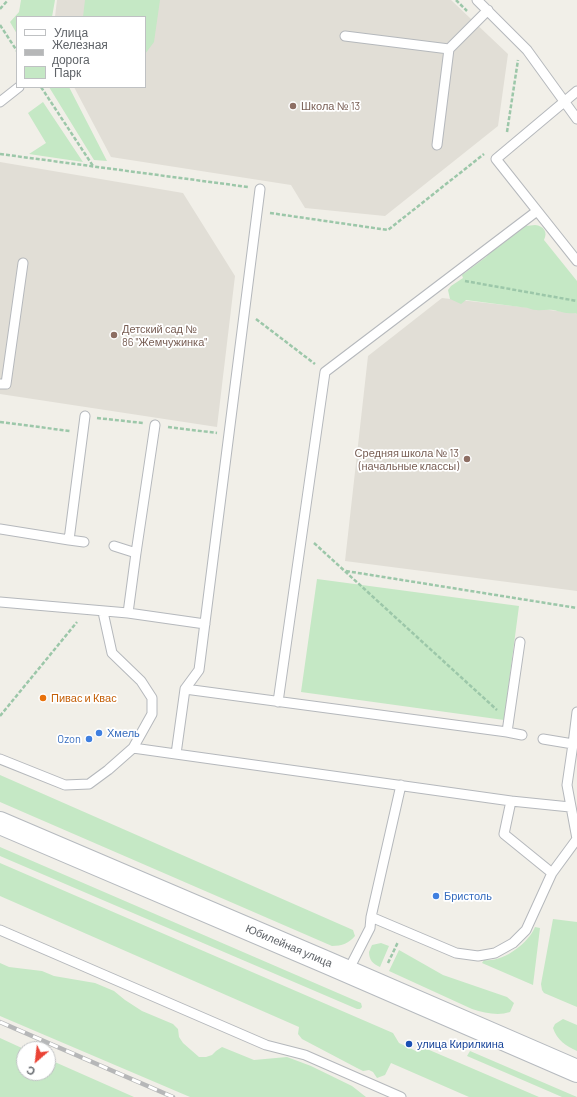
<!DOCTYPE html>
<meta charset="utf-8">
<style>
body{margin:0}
#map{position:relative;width:577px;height:1097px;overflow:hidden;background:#f1efe8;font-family:Barlow,sans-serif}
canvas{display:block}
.legend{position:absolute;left:16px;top:16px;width:130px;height:72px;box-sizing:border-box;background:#fff;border:1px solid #bfc1c3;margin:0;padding:5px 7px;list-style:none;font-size:12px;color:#5f6368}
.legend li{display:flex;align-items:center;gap:8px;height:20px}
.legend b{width:20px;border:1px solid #bfc1c3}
.north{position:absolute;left:16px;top:1041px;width:40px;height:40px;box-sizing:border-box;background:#fff;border:1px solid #bfc1c3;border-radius:50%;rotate:208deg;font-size:11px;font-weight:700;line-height:16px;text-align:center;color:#5f6368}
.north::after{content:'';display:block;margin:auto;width:14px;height:18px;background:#ea4335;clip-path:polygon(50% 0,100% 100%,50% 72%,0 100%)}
</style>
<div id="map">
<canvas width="577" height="1097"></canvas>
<ul class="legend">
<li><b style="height:5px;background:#fff"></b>Улица</li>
<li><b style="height:5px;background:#b6b7b8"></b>Железная дорога</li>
<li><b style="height:11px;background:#c5e8c5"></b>Парк</li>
</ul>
<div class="north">С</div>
</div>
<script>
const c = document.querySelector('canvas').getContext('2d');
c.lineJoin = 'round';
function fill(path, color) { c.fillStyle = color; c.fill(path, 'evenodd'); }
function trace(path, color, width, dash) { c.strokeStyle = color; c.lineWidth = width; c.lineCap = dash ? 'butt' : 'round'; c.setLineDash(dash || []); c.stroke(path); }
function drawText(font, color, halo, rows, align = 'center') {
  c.font = font + ' Barlow,sans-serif'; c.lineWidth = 3.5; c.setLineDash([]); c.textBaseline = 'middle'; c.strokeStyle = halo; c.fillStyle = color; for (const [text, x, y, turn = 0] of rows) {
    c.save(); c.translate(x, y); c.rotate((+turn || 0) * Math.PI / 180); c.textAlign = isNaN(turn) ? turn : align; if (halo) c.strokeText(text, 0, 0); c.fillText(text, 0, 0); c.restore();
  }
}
const education = new Path2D(`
 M57 0H451L508 54 498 126 385 216 305 208 291 185 111 157 74 87H145V17H55Z
 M0 162 183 193 235 276 217 427 0 394Z
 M442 298 576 313 577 315V591L345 561 368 356Z`);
const green = new Path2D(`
 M21 0H55L52 17H17V34L10 22 19 12Z
 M85 0H160L154 42 145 54V17H83Z
 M49 87H69L107 161 94 160Z
 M43 102 83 162 29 154 46 143 28 113Z
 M535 225C544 226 548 232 544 240L577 281V315L576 313C567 314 562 312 553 310 545 309 536 312 528 308L466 300 461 304 450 299 448 290 451 286 463 278 462 275 486 257 492 250 497 248 526 226Z
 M317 579 519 606 504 720 301 692Z
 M0 775 353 930 355 936C349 943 342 946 332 946L0 802Z
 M0 847 361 1003 362 1007 360 1009H357L0 856Z
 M0 863 393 1033 399 1043 416 1051 427 1049 539 1097H469L391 1063 385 1075 377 1078 373 1072 369 1070 363 1071 357 1068 302 1039 298 1034 299 1027 0 896Z
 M553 919 577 922V1007L544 993 542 990 541 984Z
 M535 927 540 928 533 985 482 963 484 960C502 963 528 944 535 927Z
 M381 943 389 946 380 967C373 964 369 960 369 952L372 945Z
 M399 950 443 975 507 997 514 1003 510 1012C498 1016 485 1013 472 1009L389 971Z
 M0 963 9 967 42 971 54 976 95 983 114 991 125 1000 142 1011 173 1024 178 1029 179 1037 183 1043 199 1057H206L212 1055 216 1051 222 1047 254 1060 287 1057 311 1066 352 1086 366 1097H190L0 1016Z
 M563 1019 577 1025V1051C566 1046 557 1040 553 1028L555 1024Z
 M0 1038 24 1049V1073H48V1059L134 1097H0Z
 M470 1051 577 1097H562L467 1056Z`);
const path = new Path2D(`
 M456 0 467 11
 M0 9 8 0
 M0 25 17 51
 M41 87 93 166
 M507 132 518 60
 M0 154 248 187
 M270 213 388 230 484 154
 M465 281 577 301
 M256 319 315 364
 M97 418 143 423
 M0 422 70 431
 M168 427 217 433
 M314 543 497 710
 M346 571 577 608
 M0 716 77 622
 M388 963 398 942`);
const lane = new Path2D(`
 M477 0 527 50 577 119
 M345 36 449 49 488 10
 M577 91 496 159 577 261
 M0 102 19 87
 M437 145 449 49
 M0 384H6L23 263
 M0 529 69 540 85 416
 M69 540 84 542
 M114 546 136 553 128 613 205 624
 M136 553 155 425
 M0 602 128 613
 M185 689 199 670 260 189
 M278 702 325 372 537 211
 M507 732 522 735
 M573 744 577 712
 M133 748 511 801 570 807
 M176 754 185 689 507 732 520 642
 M0 759 65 785 89 784 108 770 133 748 152 714V698L141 681 112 653 103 612
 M511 801 504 834 552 873 577 839 567 785 573 744 543 739
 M371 917 456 953 478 956 495 953 513 943 526 930 552 873
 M0 930 266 1045 305 1055 401 1097
 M348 971 370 928 371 917 401 785`);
const secondary = new Path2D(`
 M0 823 328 963 577 1071`);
const rail = new Path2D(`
 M0 1022 173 1097`);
const markers = [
 [293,106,4,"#8d6e63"],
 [114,335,4,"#8d6e63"],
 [467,459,4,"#8d6e63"],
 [43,698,4,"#e8710a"],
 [99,733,4,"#3f7fe0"],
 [89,739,4,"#3f7fe0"],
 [436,896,4,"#3f7fe0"],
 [409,1044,4,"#1a4fb4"]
];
const educationNames = [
 ["Школа № 13",301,106],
 ["Детский сад №",122,329],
 ["86 \"Жемчужинка\"",122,342],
 ["Средняя школа № 13",459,453,"right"],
 ["(начальные классы)",459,466,"right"]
];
const foodNames = [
 ["Пивас и Квас",51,698]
];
const shopNames = [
 ["Хмель",107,733],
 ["Ozon",81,739,"right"],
 ["Бристоль",444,896]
];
const streetNames = [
 ["Юбилейная улица",289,946,23]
];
const transitNames = [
 ["улица Кирилкина",417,1044]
];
fill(education, '#e1ded6');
fill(green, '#c5e8c5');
trace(lane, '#b5b8bc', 11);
trace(secondary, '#b6babf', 24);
trace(path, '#9cc7a9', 2.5, [4, 2]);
trace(lane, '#fff', 9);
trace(secondary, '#fff', 22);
trace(rail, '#b6b7b8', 4.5);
trace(rail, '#fff', 3, [9]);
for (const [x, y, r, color] of markers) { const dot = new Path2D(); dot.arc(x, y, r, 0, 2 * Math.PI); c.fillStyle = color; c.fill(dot); trace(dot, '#fff', 1.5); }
drawText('11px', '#785e54', '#fff', educationNames, 'left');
drawText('11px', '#c56008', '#fff', foodNames, 'left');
drawText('11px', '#366cbe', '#fff', shopNames, 'left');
drawText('11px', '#5f6368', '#fff', streetNames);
drawText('11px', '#164399', '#fff', transitNames, 'left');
</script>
